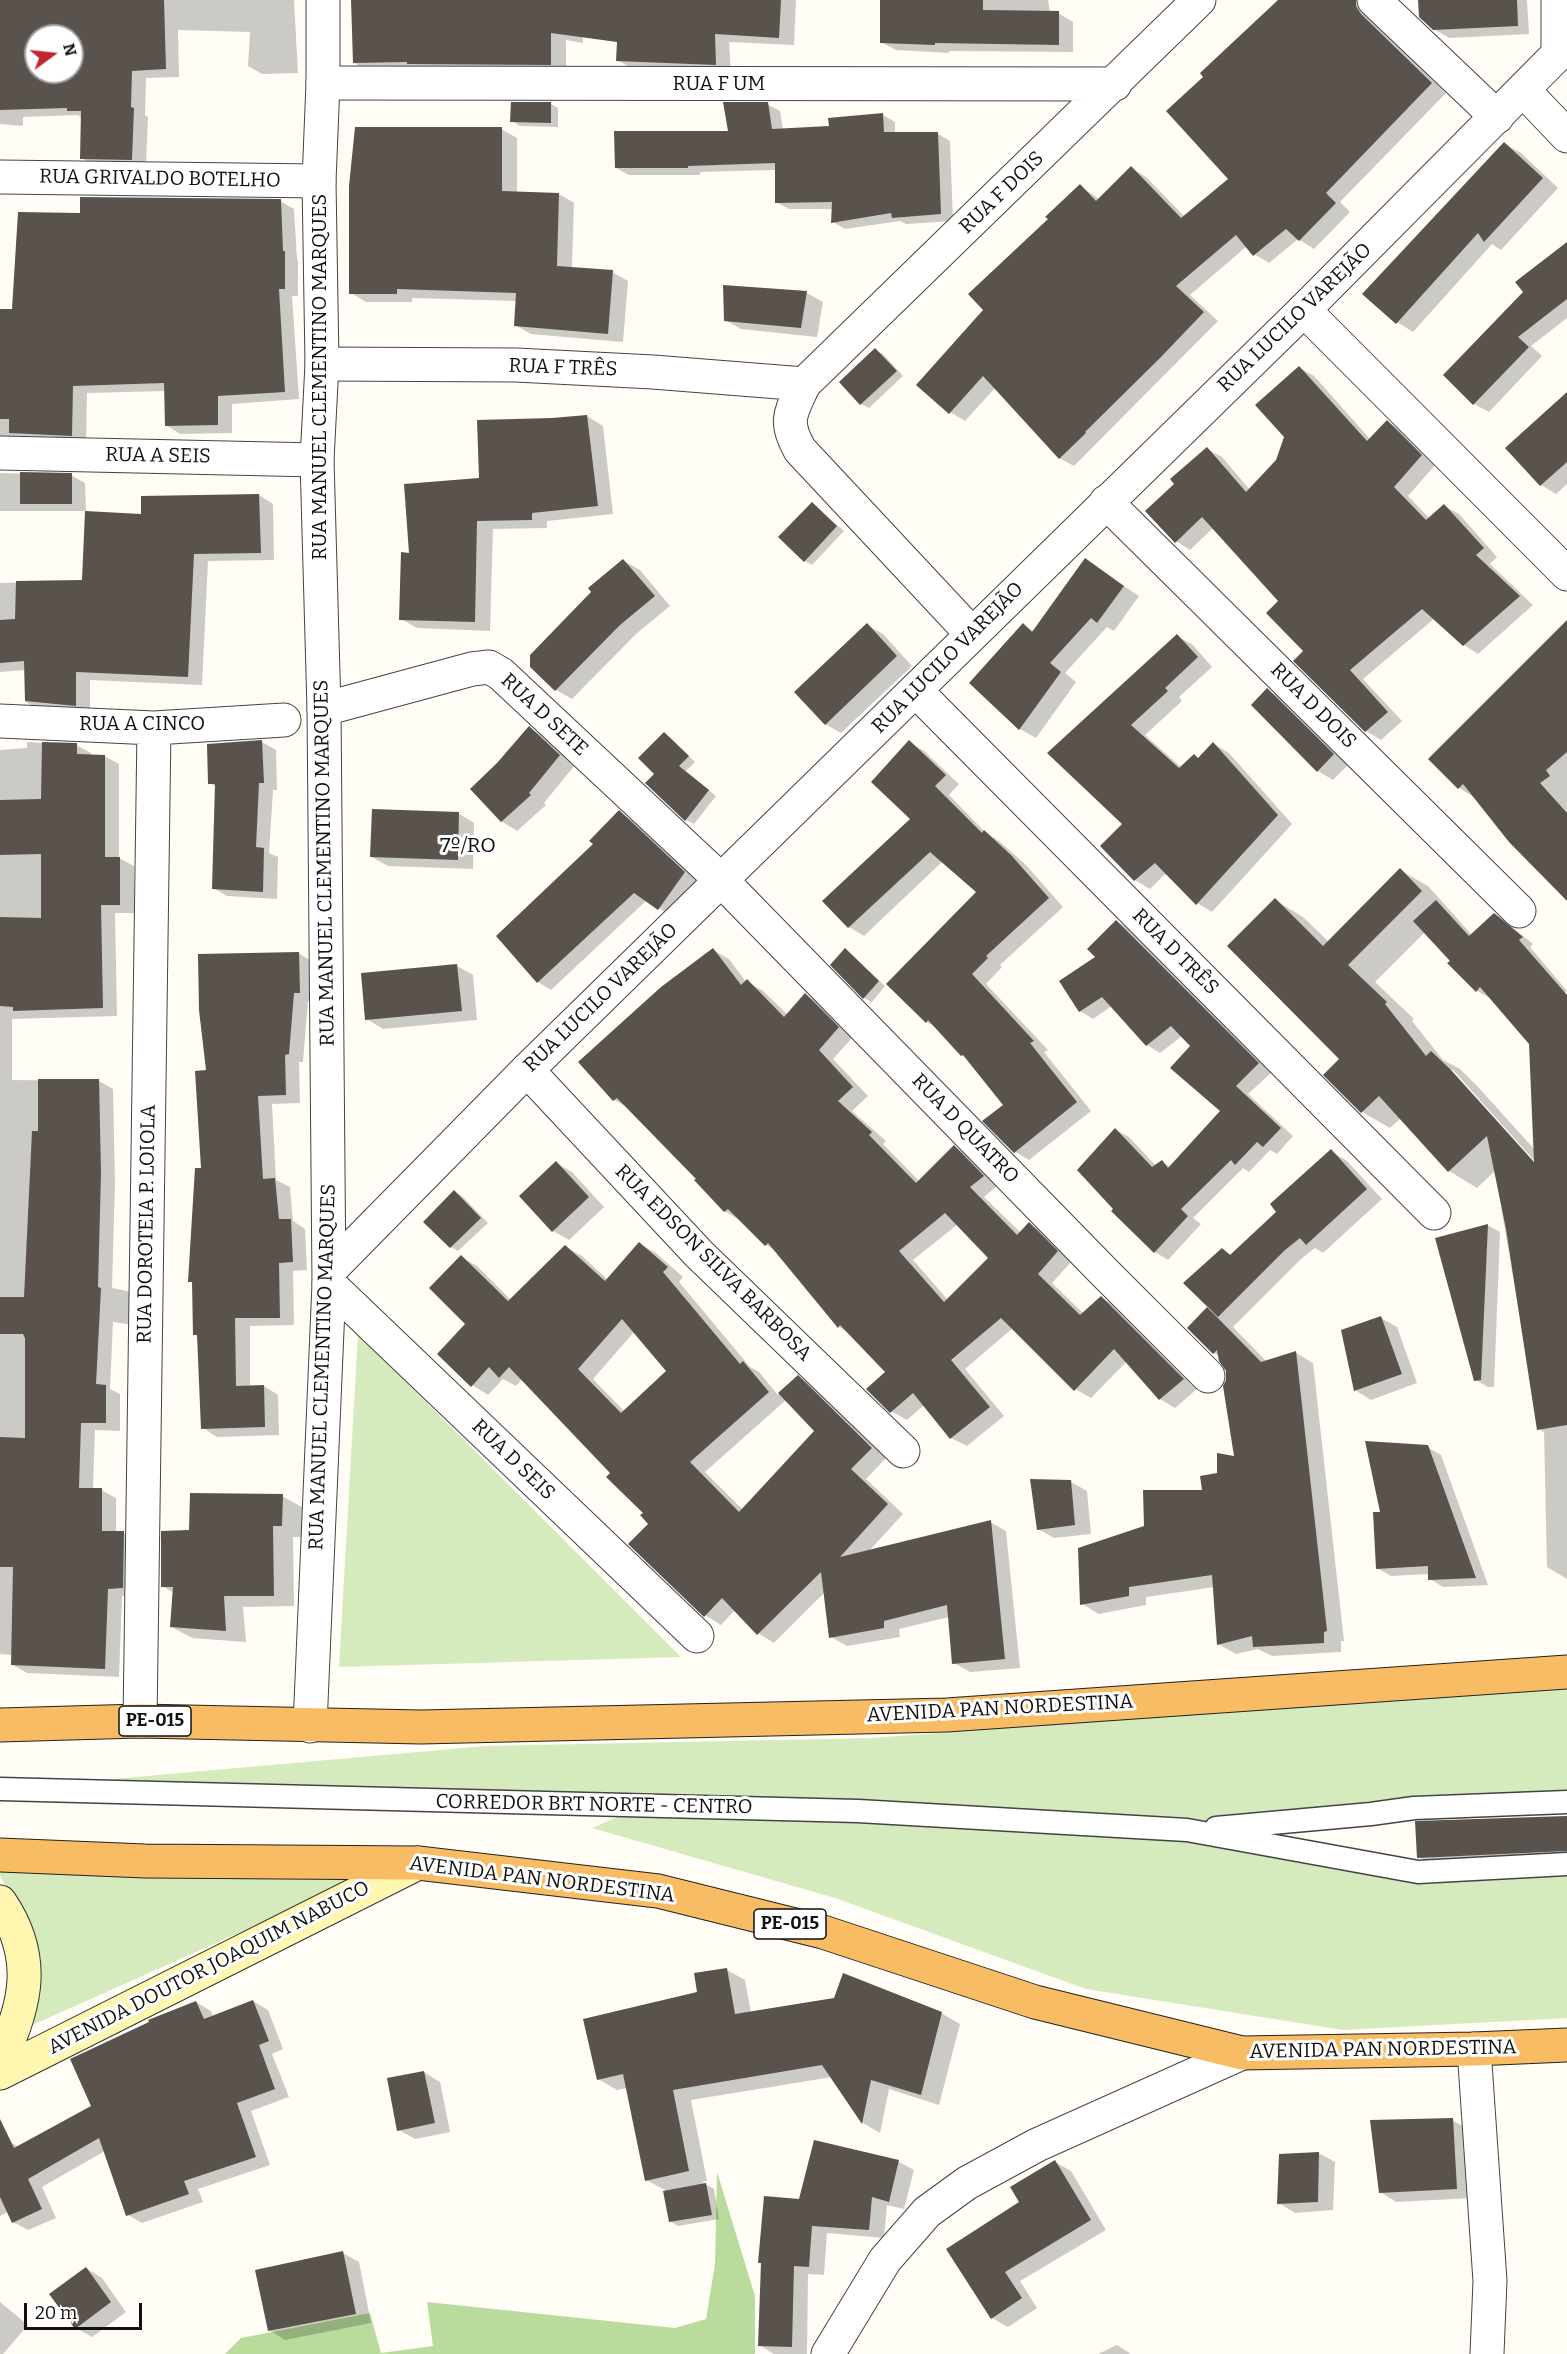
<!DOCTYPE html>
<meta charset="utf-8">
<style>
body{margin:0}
#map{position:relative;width:1567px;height:2354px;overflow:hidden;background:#fffdf5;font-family:Bitter,serif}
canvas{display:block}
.north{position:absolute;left:24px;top:24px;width:60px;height:60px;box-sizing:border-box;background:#fff;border:2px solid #a0a0a0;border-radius:50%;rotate:75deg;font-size:16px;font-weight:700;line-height:24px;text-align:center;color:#111}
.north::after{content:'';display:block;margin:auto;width:21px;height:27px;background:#c4262e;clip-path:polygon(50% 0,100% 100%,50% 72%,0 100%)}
.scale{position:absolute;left:24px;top:2303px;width:118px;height:27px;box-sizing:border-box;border:3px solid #111;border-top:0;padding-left:8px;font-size:18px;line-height:21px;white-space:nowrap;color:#111;-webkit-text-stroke:4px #fff;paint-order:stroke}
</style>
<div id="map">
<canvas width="1567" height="2354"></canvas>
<div class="north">N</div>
<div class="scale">20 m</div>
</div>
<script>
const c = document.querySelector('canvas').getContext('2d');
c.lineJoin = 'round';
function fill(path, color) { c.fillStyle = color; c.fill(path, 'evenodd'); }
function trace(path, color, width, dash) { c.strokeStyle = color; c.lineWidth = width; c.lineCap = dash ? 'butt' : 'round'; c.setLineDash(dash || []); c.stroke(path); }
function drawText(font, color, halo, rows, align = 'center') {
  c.font = font + ' Bitter,serif'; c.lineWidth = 6; c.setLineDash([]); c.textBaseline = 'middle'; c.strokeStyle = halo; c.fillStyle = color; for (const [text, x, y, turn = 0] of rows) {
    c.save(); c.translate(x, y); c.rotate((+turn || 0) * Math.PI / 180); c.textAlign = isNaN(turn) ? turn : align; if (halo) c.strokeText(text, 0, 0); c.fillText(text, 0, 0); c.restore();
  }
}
const green = new Path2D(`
 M358 1334 681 1657 339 1667Z
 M1567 1686V1806L1187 1830 0 1789 486 1746 873 1738Z
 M629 1812 981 1827 1190 1842 1567 1874V2018L1343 2030 1086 1989 835 1898 592 1828Z
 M0 1866 341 1874 346 1885 10 2035 39 1982 37 1941 0 1876Z`);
const forest = new Path2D(`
 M717 2172 755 2296V2354H225L241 2338 370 2313 381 2353 433 2346 427 2302 675 2328 706 2319 715 2264Z`);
const shadow = new Path2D(`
 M0 0H294L298 73 262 74 248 66 250 32 178 30 179 77 146 78 145 115 148 117 146 167H96L82 158V118L78 115 23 117V126L0 124ZM36 36H72V72H36Z
 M353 0H580L583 43 566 40V72L369 71 354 63Z
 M619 0H796L794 45 729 42 731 73 633 69 617 60Z
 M881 0H1048L1050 13H1058L1073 22V52L949 51V53L896 50 881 42Z
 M1280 0H1361L1376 24 1446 93 1340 202 1350 212 1314 249 1298 239 1269 263 1254 254 1247 246 1190 295 1218 321 1074 466 1059 458 995 388 965 421 950 412 985 310 1050 219 1080 186 1099 199 1131 168 1146 177 1185 217 1230 179 1205 77Z
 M1420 0H1527L1529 34 1449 38 1434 29Z
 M551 104 558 108V127L520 126 512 121Z
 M767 104 780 111 783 130 830 128 883 115 895 122V134H938L950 141 953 221 906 224 900 221 845 229 833 222V209H789L776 202V170L700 172V175H629L616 168 730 132Z
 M501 129 517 138V193L559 194 574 203 572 268 612 272 628 281 623 342 531 334 515 325 517 301 412 298V302H366L351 293Z
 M1505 144 1521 153 1558 188 1501 250 1492 244 1413 332 1397 322Z
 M280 201 294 209 297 259 298 260V296H292L299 399 232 404V433L180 434 166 425V391L87 393 86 443 0 450V311L13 310 81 214Z
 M1567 244V318L1531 346 1542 356 1489 412 1474 404 1525 292Z
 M725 286 807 293 823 302 817 337 741 329 725 320Z
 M875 350 883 354 903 376 869 408 861 404Z
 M1300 368 1314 376 1370 439 1387 422 1402 430 1436 464 1408 496 1430 519 1444 506 1459 514 1497 557 1490 564 1533 605 1478 654 1464 645 1435 618 1363 679 1402 721 1381 740 1366 731 1295 661 1305 651 1281 601 1214 527 1190 550 1176 541V484L1207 449 1222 457 1250 490 1277 461 1286 437Z
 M1567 401V484L1556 494 1541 485Z
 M587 416 603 426 613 514 547 521V528L493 529 490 631 417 628 401 619 411 554 481 480 553 420Z
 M0 473 71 475 85 483 86 511H0Z
 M259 495 273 504 274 560 208 561 202 685 90 680V713L40 711 26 702V670L0 672V583L83 581 143 515Z
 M812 504 844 531 812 565 805 561Z
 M1085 560 1139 596 1114 631 1107 627 1065 673 1076 682 1036 738 1020 729 971 683 1023 625 1034 631Z
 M624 561 640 570 670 606 636 634 572 699 556 690Z
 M867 625 883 634 912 666 841 733 825 724Z
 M1567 634V897L1477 799 1459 788Z
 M1177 636 1193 645 1212 667 1179 697 1182 701 1145 735 1182 768 1199 759 1214 744 1229 753 1292 824 1212 912 1197 903 1168 874 1164 875 1150 889 1135 880 1124 824 1049 753Z
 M1267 690 1283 699 1349 764 1333 780 1318 771Z
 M529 728 545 737 575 765 544 803 546 805 517 831 501 821 498 764Z
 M664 734 671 738 695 762 686 771 716 796 694 824 686 820 647 783 656 774Z
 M27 742 76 745 91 753V756H104L119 764V858L134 866V913H115L117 1016 12 1019V1080L99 1081 113 1089 115 1182 112 1288 127 1291 141 1299V1326L113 1322 110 1389 120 1394V1431L95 1430 93 1490H101L116 1498V1533H124L138 1541 137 1596H122L119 1677 27 1673 13 1665V1655L0 1654V750L27 748Z
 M262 742 276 750 277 790H273L269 853 278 857 277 899 227 896 213 888 216 787 210 783Z
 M909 742 924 751 959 784 949 795 986 833 999 841 1026 865 1063 907 1000 965 1002 967 986 984 1048 1050 1044 1052 1091 1111 1029 1160 1014 1151 1005 1105 968 1058 962 1055 938 1028 926 1022 978 892 943 861 864 936 849 927 912 819Z
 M619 812 632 820 697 880 671 916 647 900 551 990 538 982 498 936 595 844Z
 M458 813 474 823 473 869 388 866 372 857Z
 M1400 870 1428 886 1472 935 1494 914 1505 921 1533 944 1530 947 1567 991 1524 1029 1490 995 1488 997 1477 991 1425 932 1375 982 1414 1019 1412 1021 1443 1060 1460 1069 1479 1088 1535 1150 1567 1024V1579L1547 1567 1544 1432 1539 1429 1495 1171 1477 1188 1449 1171 1401 1118 1390 1128 1362 1112 1275 900 1303 917 1329 942ZM1449 1070H1453L1540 1167 1537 1169Z
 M1117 922 1130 929 1272 1072 1248 1094 1293 1136 1277 1154 1270 1150 1249 1172 1243 1168 1193 1218 1201 1224 1168 1260 1155 1252 1116 1130 1129 1137 1156 1166 1162 1162 1171 1167 1222 1111 1192 1046 1182 1036 1160 1053 1147 1045 1112 1006 1093 1019 1080 1011 1098 957Z
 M713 950 729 959 746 982 762 990 788 1015 806 995 821 1004 853 1037 833 1059 868 1096 852 1111 886 1141 883 1144 920 1182 954 1147 970 1156 998 1185 984 1197 1021 1233 1029 1224 1045 1233 1072 1261 1052 1283 1084 1314 1101 1298 1117 1306 1198 1388 1175 1408 1160 1399 1127 1361 1091 1398 1075 1389 1013 1328 965 1369 1004 1416 967 1446 951 1438 925 1404 907 1420 891 1411 887 1372 849 1333 839 1327 775 1250 766 1245 740 1220 724 1211 698 1179 629 1108 614 1100 580 1062ZM958 1224 990 1258 948 1300 913 1260Z
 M845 950 852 955 885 986 872 1002 864 998Z
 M298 953 313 962 314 1001H308L303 1062H299L300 1103 272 1104 276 1180 290 1187 293 1221 305 1229 307 1270 293 1271 294 1325 250 1326V1387L264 1386 278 1395 279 1435 217 1437 203 1428 199 1336 194 1334 193 1283 189 1281 202 1170 208 1072Z
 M457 966 473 975 477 1020 383 1029 367 1019Z
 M1331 1151 1347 1161 1382 1199 1323 1253 1315 1248 1301 1259 1233 1327 1267 1362 1296 1353 1313 1363 1344 1641H1341V1652L1272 1656 1258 1649 1236 1654 1218 1644 1215 1587 1146 1597V1605L1099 1614 1082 1604 1145 1528 1204 1492 1236 1458 1228 1371 1220 1357 1214 1353 1207 1309 1213 1312 1222 1250 1232 1255 1278 1212Z
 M556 1163 572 1172 604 1207 569 1240 553 1231Z
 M454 1192 462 1196 488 1223 458 1251 451 1247Z
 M1487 1225 1500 1232 1494 1387H1488L1475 1380Z
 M640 1244 656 1253 683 1277 679 1282 750 1367 759 1372 778 1395 798 1377 814 1386 887 1457 866 1479 903 1514 869 1551 990 1522 1006 1531 1020 1668 970 1672 954 1663 949 1617 899 1629 900 1637 847 1646 831 1637 825 1592 774 1643 758 1633 735 1610 721 1625 705 1615 646 1513 612 1473 522 1379 516 1386 503 1379 488 1395 472 1385 461 1257 477 1266 511 1300 566 1247 582 1256 608 1280ZM634 1332 668 1372 625 1412 593 1379ZM786 1400 816 1431 743 1510 705 1472Z
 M1381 1318 1397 1327 1417 1383 1371 1400 1355 1390Z
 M1427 1447 1441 1455 1488 1585 1443 1587 1430 1579V1574L1391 1576 1377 1568 1382 1513Z
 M1071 1482 1087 1491 1091 1534 1054 1538 1038 1529Z
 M282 1496 302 1507V1537H293L294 1606 243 1607 246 1642 192 1638 172 1627 174 1593 162 1586 191 1532Z
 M1567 1817V1865L1443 1871 1419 1857Z
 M727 1970 745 1980 751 2013H941L960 2024 939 2105 889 2089 880 2133 863 2123 832 2077 691 2100 707 2181 702 2182 714 2189 719 2219 678 2226 671 2222 665 2190 646 2180 627 2088 617 2090 598 2079Z
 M253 2001 268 2010 283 2049 272 2054 289 2097 251 2111 270 2165 198 2189 203 2202 142 2223 128 2215 105 2151 42 2187 56 2218 28 2230 13 2222 8 2212 0 2216V2147L10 2142 19 2147 93 2107 196 2002 211 2011 213 2017Z
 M424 2072 440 2082 450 2132 415 2139 399 2130Z
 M1452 2120 1468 2129 1472 2198 1396 2202 1380 2192Z
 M1319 2153 1335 2162 1333 2210 1295 2213 1279 2203Z
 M899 2162 914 2170 904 2209 887 2205 884 2238 827 2233 824 2275 808 2274 807 2354H774L759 2345 800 2200Z
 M1055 2162 1071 2171 1106 2230 1020 2281 1037 2308 1008 2327 992 2318 1021 2203Z
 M343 2253 359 2262 371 2323 285 2340 269 2330Z
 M86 2268 102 2278 126 2312 92 2337 76 2328 51 2295Z
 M0 2302 28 2325 3 2354H0Z
 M1117 2345 1131 2354H1098Z`);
const building = new Path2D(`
 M0 0H164L166 69 132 71 131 107 134 108 132 160 80 159 81 111H67V108L0 110ZM36 36H72V72H36Z
 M351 0H781L779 38 715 34 716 65 616 61 617 42 551 33V65L407 64V62L353 63Z
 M880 0H983V10L1059 11V45L935 43V45L880 43Z
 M1278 0H1356V6L1361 14 1432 83 1326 193 1336 203 1299 241 1286 229 1253 256 1236 235 1176 286 1204 312 1160 358 1085 432 1086 433 1059 459 983 376 949 414 916 385 983 310 968 294 1048 219 1045 217 1080 184 1096 201 1131 166 1181 218 1228 179 1166 111 1203 77 1200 73Z
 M1418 0H1517L1518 26 1433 30 1419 17Z
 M511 102H551V123L510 122Z
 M723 102H768L772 129 829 126 828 118 883 113 884 132H938L941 214 892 218 891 213 831 223 832 202 775 203V163L688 166V168H615L614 131H728Z
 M355 127H502V191L559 193 557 266 613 270 608 334 514 326 516 293 397 289V294H349V186Z
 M1504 142 1543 178 1484 242 1478 233 1396 324 1362 294Z
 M80 197 281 199 283 251H285V289H279L285 392 218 396V425L165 426 164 383 73 386 72 436 9 433V419H0V309H12L18 212 80 213Z
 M1567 242V299L1518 337 1529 347 1473 405 1443 375 1523 292 1515 282Z
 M723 285 807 291 801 328 724 321Z
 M875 348 897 371 860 405 839 382Z
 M1299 366 1367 441 1387 420 1422 455 1394 487 1426 520 1444 504 1484 548 1476 555 1520 596 1463 646 1422 609 1350 670 1388 712 1365 732 1293 661 1303 651 1266 613 1278 601 1202 517 1175 543 1145 511 1174 484 1170 479 1207 447 1246 492 1276 460 1284 437 1255 405Z
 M1567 392V462L1540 486 1505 448Z
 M587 415 598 506 532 513V520L477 521 475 622 399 620 401 552 409 553 404 484 479 478 477 420 552 418Z
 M20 472 72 473V504H20Z
 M259 494 261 553 194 554 188 677 76 672V706L25 701 24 661 0 663V620L15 619 16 581 82 580 85 511 141 514V496Z
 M812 502 837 526 804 562 778 537Z
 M1085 558 1124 586 1097 623 1091 618 1050 663 1061 672 1019 730 969 683 1023 623 1032 632Z
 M623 559 655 596 620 625 555 691 530 667V655L591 592 588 588Z
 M1567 620V752L1546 770 1550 776 1540 783 1567 813V901L1509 842 1463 784 1458 789 1428 759Z
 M867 623 897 656 825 725 794 692Z
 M1177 634 1198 657 1165 688 1168 691 1131 725 1179 768 1194 754 1198 758 1213 742 1278 815 1196 905 1155 863 1134 881 1100 846 1122 824 1047 753Z
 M1267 688 1334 754 1317 772 1251 705Z
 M529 726 560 755 529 793 531 795 501 822 470 789 497 763Z
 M664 732 689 756 679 766 709 790 685 821 645 783 654 774 638 758Z
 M262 740 264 783H259L256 847 264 848 263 892 212 889 215 784H208L207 744Z
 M909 740 946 775 935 786 982 833 984 830 1011 855 1049 898 986 956 988 958 972 974 1034 1041 1030 1043 1077 1102 1014 1153 982 1121 1003 1105 963 1055 961 1056 928 1020 926 1023 886 984 976 892 930 852 848 928 822 901 910 819 871 782Z
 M42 742 77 743V754L105 755V857H120V905H101L103 1008 13 1011V1007L0 1006V917L41 918V854L0 855V800L41 799Z
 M372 809 459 812 458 860 370 857Z
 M619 810 685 872 658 910 634 893 537 983 496 936 593 844 589 841Z
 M1400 868 1422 891 1348 965 1387 1002 1385 1004 1426 1056 1431 1051 1451 1070 1534 1162 1529 1044 1480 987 1476 992 1447 963 1450 961 1413 921 1436 900 1469 936 1494 913 1523 937 1519 940 1567 995V1425L1537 1430 1506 1229 1487 1136 1448 1172 1379 1096 1361 1113 1323 1075 1339 1059 1227 946 1275 898 1323 946Z
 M1116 920 1259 1063 1236 1086 1281 1128 1263 1147 1257 1142 1235 1165 1231 1160 1181 1209 1188 1216 1154 1253 1111 1211 1113 1209 1077 1170 1115 1128 1152 1167 1162 1160 1168 1168 1220 1111 1170 1068 1190 1046 1171 1026 1146 1046 1102 997 1079 1012 1059 981 1095 957 1087 949Z
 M713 948 741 985 747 979 784 1017 805 993 839 1027 819 1050 853 1087 838 1101 872 1132 869 1135 916 1183 954 1145 984 1176 970 1187 1017 1235 1029 1222 1058 1251 1038 1274 1080 1315 1101 1296 1184 1379 1159 1400 1114 1349 1074 1391 1001 1318 951 1360 990 1407 950 1439 913 1393 890 1413 866 1389 885 1372 840 1325 838 1328 768 1243 765 1246 728 1209 724 1212 694 1180 696 1179 617 1098 613 1101 578 1062 661 987ZM945 1213 988 1258 944 1302 899 1251Z
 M845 948 879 981 863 999 830 965Z
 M299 952 300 993H294L289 1054 285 1055 286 1095 258 1096 263 1179 275 1178 279 1219H291L293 1262 279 1263 280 1318H235L236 1386 264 1385 265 1427 201 1429 197 1335H193L192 1282H188L195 1168H201L195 1071 206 1070 199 1010 198 954Z
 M457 964 462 1011 365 1020 361 973Z
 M38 1079H99L101 1173 98 1287 101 1288 96 1384 106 1385V1423H81L79 1488H102V1531H124L123 1588 108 1589 105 1669 11 1665 13 1567H0V1437L25 1438V1338L23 1334H0V1297H24L32 1131H38Z
 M1331 1149 1367 1189 1306 1245 1300 1238 1285 1250 1218 1317 1183 1283 1222 1248 1230 1255 1276 1212 1270 1204Z
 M556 1161 589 1197 552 1232 519 1196Z
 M454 1190 481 1218 450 1248 423 1222Z
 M1488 1224 1481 1380 1474 1381 1435 1238Z
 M639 1242 668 1267 663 1272 740 1364 743 1361 769 1392 690 1462 739 1512 814 1431 778 1393 798 1375 872 1448 851 1469 888 1504 840 1557 991 1520 1005 1659 952 1664 947 1605 884 1621V1628L829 1638 821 1572 757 1635 722 1598 704 1617 628 1544 648 1524 640 1515 643 1513 606 1477 610 1473 509 1367 499 1378 489 1367 471 1387 437 1354 465 1324 429 1288 461 1255 508 1301 565 1245 605 1281ZM622 1319 666 1371 621 1413 578 1369Z
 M1207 1307 1261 1362 1296 1351 1327 1631 1324 1632V1643L1253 1647 1252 1636 1217 1645 1212 1575 1129 1587V1596L1080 1605 1078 1548 1144 1526 1143 1490H1202L1200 1476 1217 1473V1453L1234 1456 1223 1386 1226 1380V1371L1219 1361 1217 1350 1213 1354 1187 1328Z
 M1381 1316 1402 1374 1354 1391 1341 1330Z
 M1365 1441 1428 1445 1476 1578 1428 1580V1566L1376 1569 1373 1512H1380Z
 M1030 1479 1071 1480 1075 1525 1037 1530Z
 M190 1493 283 1494 282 1526H273L274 1596H224L226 1631 170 1627 173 1587H161V1531L189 1530Z
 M1567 1816V1851L1417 1858 1415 1821Z
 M727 1968 735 2014 834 1998 843 1973 942 2012 921 2095 871 2080 862 2124 822 2065 673 2090 689 2171 645 2181 623 2074 597 2080 583 2019 697 1992 694 1973Z
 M253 2000 269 2041 259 2045 275 2089 237 2103 256 2157 184 2181 189 2194 126 2216 99 2138 28 2179 42 2209 12 2223 0 2197V2119L14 2148 91 2106 70 2059 149 2022 148 2020 196 2001 204 2019Z
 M424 2071 435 2123 397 2131 387 2078Z
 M1453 2118 1457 2189 1379 2193 1370 2120Z
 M814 2140 899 2160 889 2202 872 2197 869 2230 812 2226 809 2267 794 2266 792 2347 758 2346 761 2263H758L764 2196 799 2199Z
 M1319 2152 1318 2202 1277 2204 1279 2154Z
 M1055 2160 1091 2220 1005 2272 1022 2298 991 2319 946 2249 1019 2202 1010 2187Z
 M706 2183 712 2215 669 2222 663 2191Z
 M343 2251 356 2314 268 2331 255 2270Z
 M86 2267 111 2302 75 2329 49 2294Z`);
const service = new Path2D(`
 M0 1789 858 1811 1187 1830 1418 1872 1567 1864
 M1216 1828 1371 1814 1414 1808 1567 1802`);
const minor = new Path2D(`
 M1374 0 1497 117
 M1558 0V55
 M323 83 1115 84
 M1524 91 1567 136
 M0 177 319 181
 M1304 310 1567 574
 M322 364 516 365 653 372 804 384
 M0 453 317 460
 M1106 502 1519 911
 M972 634 800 450C783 420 791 413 804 384L1199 0
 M916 691 1434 1213
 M324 709 472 669 489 667 501 674 722 881 1104 1272 1208 1376
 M0 721 154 728 284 720
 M527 1070 699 1254 903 1451
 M329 1284 697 1636
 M140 1721 154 728
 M828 2354 885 2260 927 2212 967 2183 1037 2145 1242 2053`);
const tertiary = new Path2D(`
 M329 1271 527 1070 1304 310 1567 45
 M310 1726 329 1284 324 709 317 460 322 364 319 181 323 83V0
 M1474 2049 1490 2281 1487 2354`);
const secondary = new Path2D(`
 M0 1902C37 1956 27 2004 0 2060
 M0 2073 418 1863`);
const trunk = new Path2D(`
 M0 1725 140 1721 421 1727 947 1715 1567 1672
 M0 1855 145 1861 418 1863 658 1891 823 1932 1035 2002 1242 2053 1474 2049 1567 2045`);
const shields = [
 [155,1721,72],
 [790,1924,72]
];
const shieldNames = [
 ["PE-015",155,1721],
 ["PE-015",790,1924]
];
const streetNames = [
 ["RUA F UM",719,84],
 ["RUA GRIVALDO BOTELHO",160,179,1],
 ["RUA F DOIS",1002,193,-44],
 ["RUA LUCILO VAREJÃO",1295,318,-44],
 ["RUA F TRÊS",563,368,2],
 ["RUA MANUEL CLEMENTINO MARQUES",320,377,-90],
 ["RUA A SEIS",158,456,1],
 ["RUA LUCILO VAREJÃO",948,658,-45],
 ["RUA D DOIS",1313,706,45],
 ["RUA D SETE",544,715,43],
 ["RUA A CINCO",142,724],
 ["RUA MANUEL CLEMENTINO MARQUES",325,863,-91],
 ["RUA D TRÊS",1175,952,45],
 ["RUA LUCILO VAREJÃO",601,998,-44],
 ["RUA D QUATRO",965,1129,46],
 ["RUA DOROTEIA P. LOIOLA",147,1224,-89],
 ["RUA EDSON SILVA BARBOSA",713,1263,45],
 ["RUA MANUEL CLEMENTINO MARQUES",323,1367,-88],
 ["RUA D SEIS",513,1460,44],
 ["AVENIDA PAN NORDESTINA",1000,1709,-3],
 ["CORREDOR BRT NORTE - CENTRO",594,1805,1],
 ["AVENIDA PAN NORDESTINA",542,1880,7],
 ["AVENIDA DOUTOR JOAQUIM NABUCO",209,1968,-27],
 ["AVENIDA PAN NORDESTINA",1383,2050,-1]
];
const neighbourhoodNames = [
 ["7º/RO",468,846]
];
fill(green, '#d5ebbd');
fill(forest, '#b9dc9c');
fill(shadow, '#0003');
fill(building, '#5a524d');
trace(service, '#444', 25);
trace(minor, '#444', 35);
trace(tertiary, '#444', 35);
trace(secondary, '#333', 35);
trace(trunk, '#222', 35);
trace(service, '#fff', 22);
trace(minor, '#fff', 33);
trace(tertiary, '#fff', 33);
trace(secondary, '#fff6b0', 33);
trace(trunk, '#f7bc64', 33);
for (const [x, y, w] of shields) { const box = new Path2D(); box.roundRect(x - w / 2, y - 15, w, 30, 4.5); c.fillStyle = '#fff'; c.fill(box); trace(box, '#111', 1.5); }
drawText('bold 18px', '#111', null, shieldNames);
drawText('20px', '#111', '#fff', streetNames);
drawText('21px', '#111', '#fff', neighbourhoodNames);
</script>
